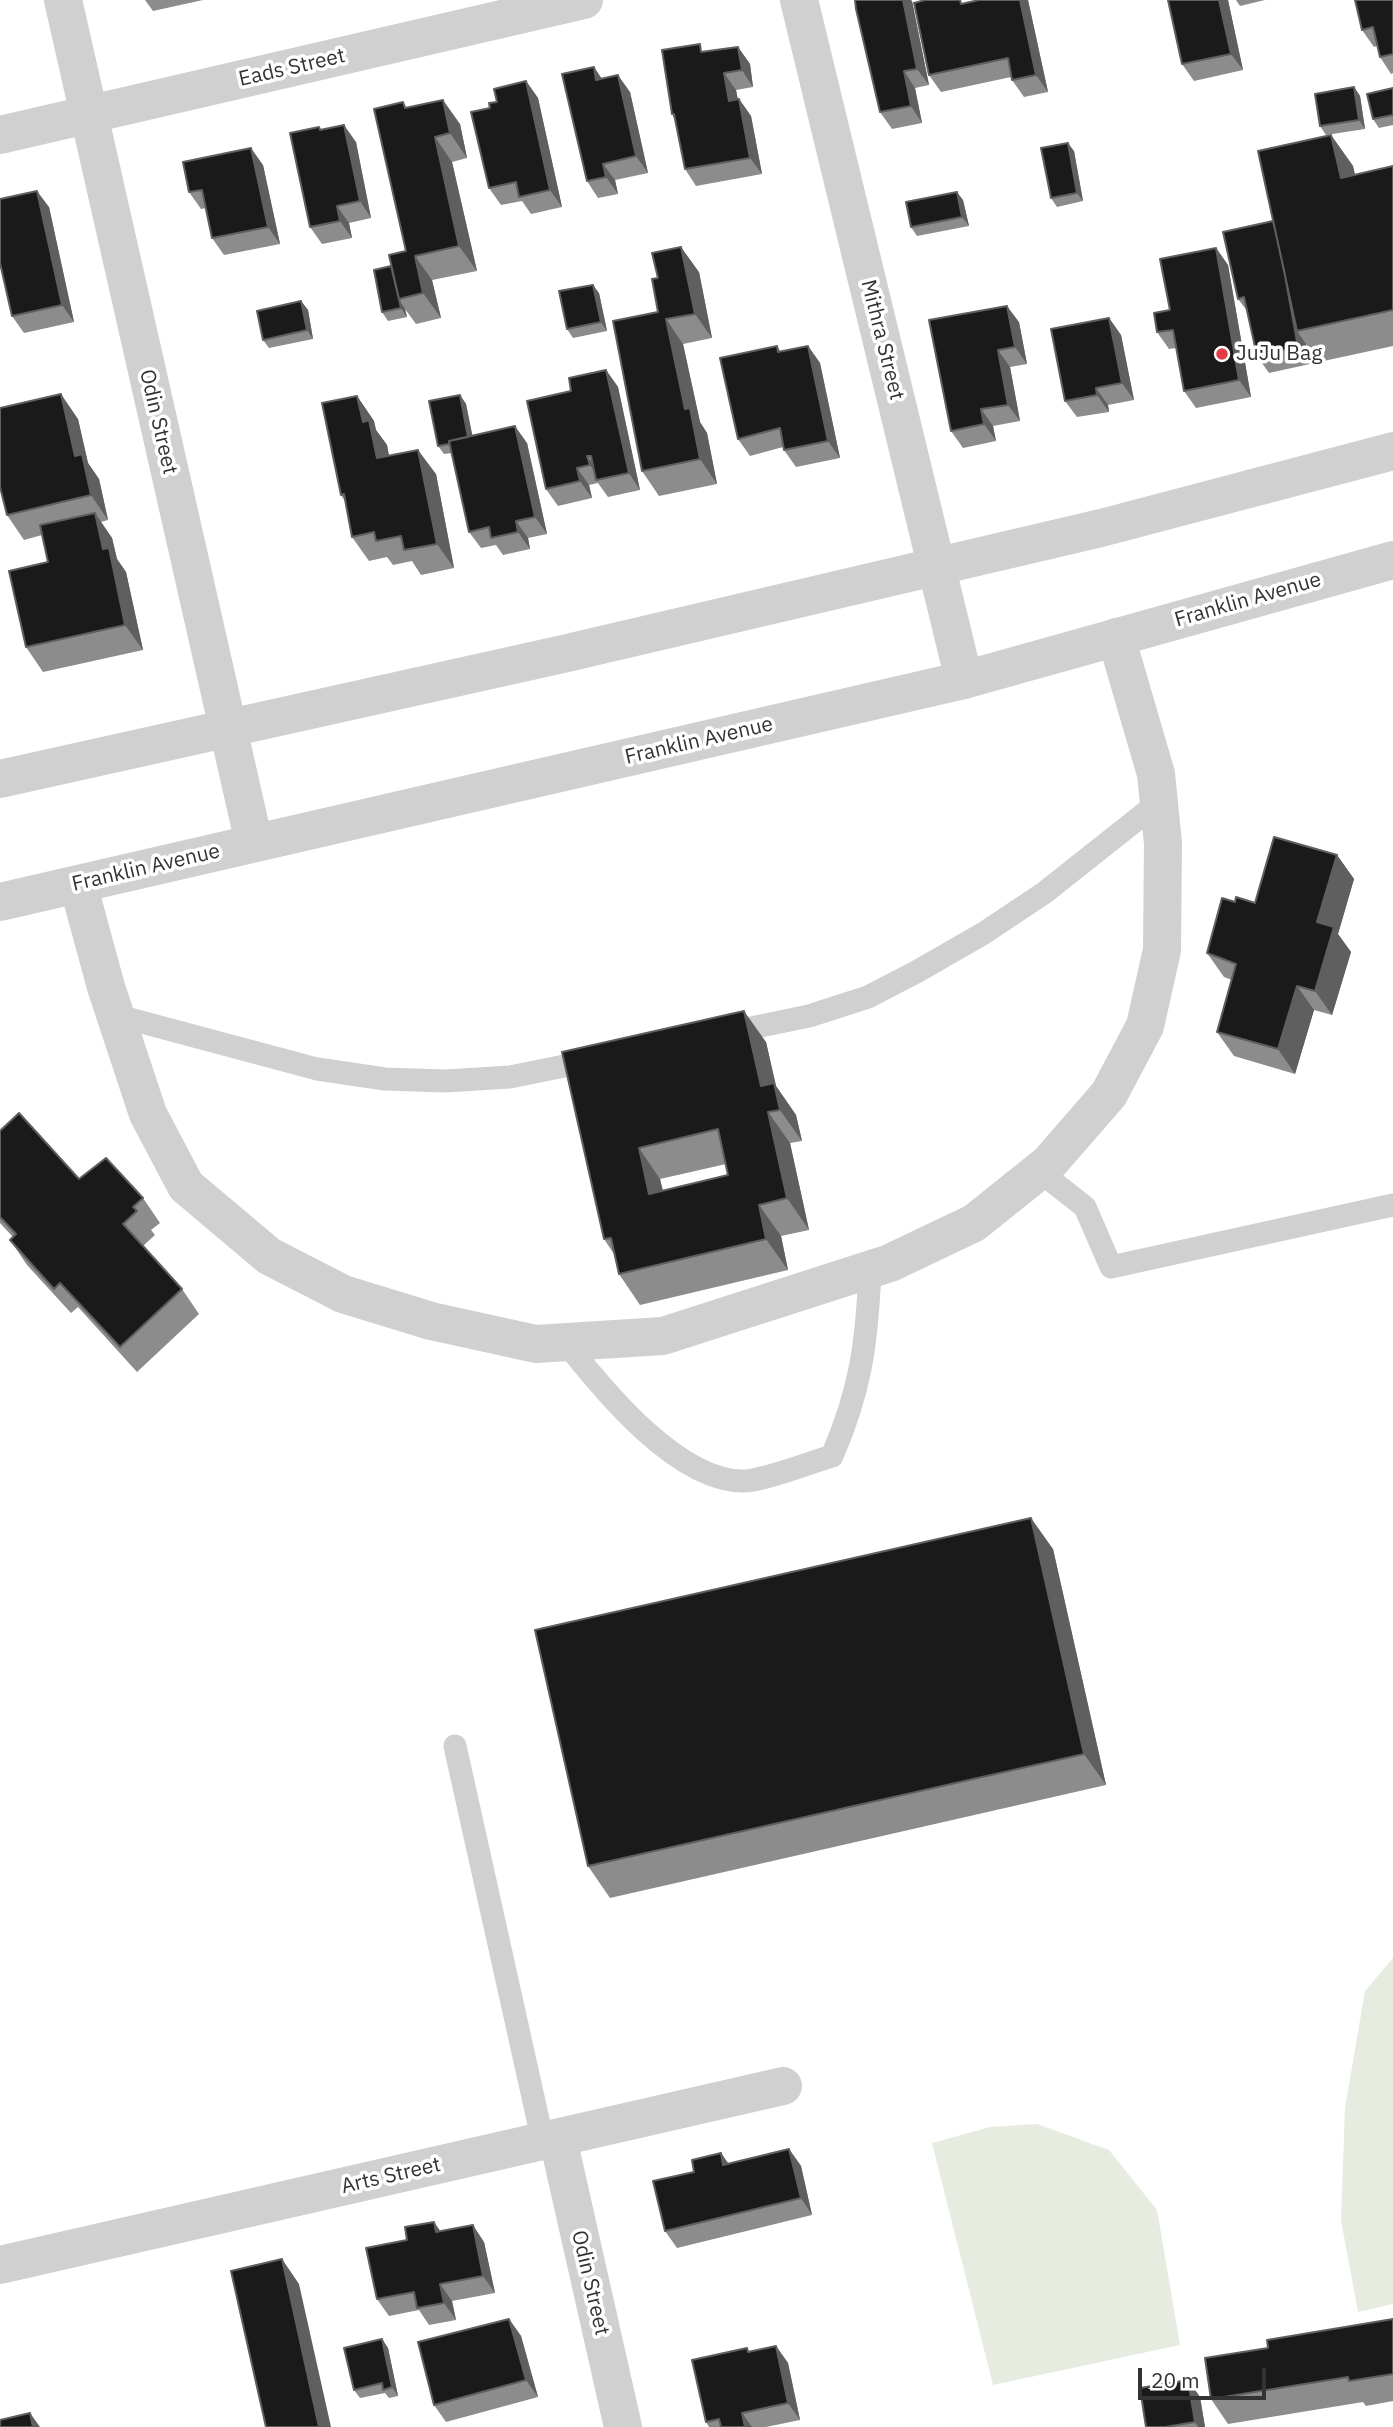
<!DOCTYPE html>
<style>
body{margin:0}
#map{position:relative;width:1393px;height:2427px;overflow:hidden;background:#fff;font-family:"IBM Plex Sans",sans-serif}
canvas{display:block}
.scale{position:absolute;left:1138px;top:2368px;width:128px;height:32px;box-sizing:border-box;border:4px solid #333;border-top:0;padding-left:9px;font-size:21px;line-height:24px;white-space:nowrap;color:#333;-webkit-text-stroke:5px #fff;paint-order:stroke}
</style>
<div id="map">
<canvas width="1393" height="2427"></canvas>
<div class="scale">20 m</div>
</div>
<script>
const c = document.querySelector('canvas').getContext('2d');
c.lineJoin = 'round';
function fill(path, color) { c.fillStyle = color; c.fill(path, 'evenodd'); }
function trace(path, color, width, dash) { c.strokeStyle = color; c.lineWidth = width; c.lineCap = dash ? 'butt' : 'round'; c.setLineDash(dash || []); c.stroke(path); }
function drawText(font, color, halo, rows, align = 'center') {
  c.font = font + ' "IBM Plex Sans",sans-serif'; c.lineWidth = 7; c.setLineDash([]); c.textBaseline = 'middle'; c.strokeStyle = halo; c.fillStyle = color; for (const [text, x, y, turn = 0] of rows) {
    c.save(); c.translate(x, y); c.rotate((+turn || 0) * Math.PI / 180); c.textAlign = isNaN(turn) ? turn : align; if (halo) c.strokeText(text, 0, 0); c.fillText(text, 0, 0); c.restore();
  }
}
const green = new Path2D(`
 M1393 1958V2304L1358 2312 1341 2220 1345 2108 1365 1991Z
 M1037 2124 1109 2150 1157 2210 1180 2345 993 2385 932 2143 990 2127Z`);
const service = new Path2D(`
 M115 1015 317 1069 385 1079 445 1081 510 1077 594 1060
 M727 1033 809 1016 868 997 918 971 984 933 1044 893 1159 802
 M1039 1171 1085 1207 1111 1267 1393 1205
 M566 1343C603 1390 678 1482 744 1481 765 1480 809 1463 832 1456 861 1390 867 1341 870 1270
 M455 1746 543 2142`);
const minor = new Path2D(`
 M63 0 254 843
 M799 0 964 680
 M0 135 584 0
 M78 884 106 987 148 1114 186 1186 269 1256 343 1294 431 1321 536 1344 663 1336 890 1263 974 1223 1049 1163 1109 1094 1145 1026 1162 950 1163 843 1156 774 1116 637
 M558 2139 623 2427
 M0 2265 783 2086`);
const tertiary = new Path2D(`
 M0 779 563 654 1101 528 1393 451
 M0 902 964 680 1393 560`);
const wall = new Path2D(`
 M145 0H203L153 11Z
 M979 0H1028L1048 92 1024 97 1012 80 1011 77 941 92 929 75 966 3Z
 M1228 0 1243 70 1194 81 1182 64Z
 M1236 0H1265L1240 6Z
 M1393 0V73L1391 74 1380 57 1377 46 1374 47 1362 30Z
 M912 1 929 85 915 88 922 123 892 129 880 112Z
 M738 47 750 64 753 87 736 90 738 99H739L751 116 762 174 696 186 685 169 675 120 672 114 705 52Z
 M594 67 602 79 630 92 648 173 615 180 618 194 598 198 587 181Z
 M526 81 538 98 562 207 531 214 522 201 501 205 489 188 490 108 497 102Z
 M1354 87 1360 96 1365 129 1326 135 1320 126Z
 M1393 89V125L1379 128 1373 119Z
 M403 102 407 108 460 124 467 158 452 162 477 271 432 280 441 318 416 324 405 309 407 317 388 321 382 312 391 266 406 251Z
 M321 130 356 142 371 218 349 223 352 238 322 244 310 227Z
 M1331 135 1353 166 1355 175 1393 166V346L1319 362 1306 344 1310 364 1269 373 1257 356 1248 312 1238 299 1273 221Z
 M1074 151 1083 201 1057 207 1051 198Z
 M263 165 280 244 224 255 212 238 206 208 201 209 189 192Z
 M963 200 969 226 917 236 911 227Z
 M49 207 74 322 24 333 12 316Z
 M1216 248 1228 265 1251 397 1196 408 1184 391 1176 348 1169 349 1157 332 1170 310Z
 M699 272 712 338 683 344 700 422 707 433 717 484 659 496 642 471 658 312Z
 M599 293 607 331 573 338 567 329Z
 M301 301 308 310 313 339 269 348 263 340Z
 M1109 318 1121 335 1134 400 1108 405 1109 412 1077 417 1065 401Z
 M929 320 1019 322 1027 364 1010 367 1020 421 993 426 996 441 963 448 951 431Z
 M777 346 781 352 808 346 820 363 840 458 796 467 784 450 783 447 750 456 738 439Z
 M606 370 618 387 640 490 608 497 598 483 589 485 592 498 558 506 546 489 571 391Z
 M460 395 466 404 472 436 527 443 547 534 528 538 530 549 503 555 496 545 481 548 469 532 452 453 444 454 438 446Z
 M357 396 374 421 376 430 387 445 389 456 436 474 454 568 421 575 412 561 393 565 387 557 369 561 352 537 345 501 341 495Z
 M78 419 88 463 99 479 108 520 101 522 112 538 117 559 126 572 143 650 43 672 26 647 48 562 42 535 24 540 7 515Z
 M1337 855 1354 879 1338 934 1351 952 1332 1015 1314 1010 1295 1074 1234 1056 1217 1032 1232 980 1224 977 1207 953 1235 902 1255 903Z
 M766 1042 776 1086 796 1115 802 1141 790 1143 809 1230 781 1236 788 1270 640 1305 619 1274 614 1254 604 1239 562 1052ZM726 1164 728 1175 663 1191 660 1179Z
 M0 1131 79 1179 143 1198 160 1223 151 1230 155 1235 143 1246 182 1289 199 1314 137 1372 78 1307 71 1313 27 1265 10 1240 13 1237 0 1223Z
 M1053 1549 1106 1785 610 1898 588 1866Z
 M789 2149 801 2166 812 2215 677 2248 665 2231 694 2172 721 2153 728 2164Z
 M434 2222 440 2231 484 2242 495 2293 452 2301 456 2320 429 2325 419 2310 389 2316 377 2299 407 2240Z
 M509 2319 521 2336 538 2397 446 2422 434 2405Z
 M1393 2319V2401L1366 2406 1363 2402 1228 2424 1211 2399 1268 2348Z
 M382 2339 388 2348 398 2396 389 2398 385 2393 360 2398 354 2390Z
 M776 2346 788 2363 800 2420 766 2427H709L706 2422 747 2348 749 2352Z
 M1188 2380 1200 2397 1205 2427H1146Z`);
const shadedWall = new Path2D(`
 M903 0H911L912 1 929 85 917 69Z
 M1020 0H1028L1048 92 1036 75Z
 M1219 0H1228L1243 70 1231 54Z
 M738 47 750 64 753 87 742 70Z
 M594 67 605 84 596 80Z
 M904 71 915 88 922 123 911 106Z
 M724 73 736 90 741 118 729 101Z
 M618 75 630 92 648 173 636 156Z
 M526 81 538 98 562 207 550 190Z
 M1354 87 1360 96 1365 129 1359 120Z
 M739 99 751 116 762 174 750 158Z
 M443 100 460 124 467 158 450 133Z
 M344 125 356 142 371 218 360 201Z
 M1331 135 1353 166 1363 209 1341 178Z
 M435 137 452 162 477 271 459 246Z
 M1068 143 1074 151 1083 201 1077 193Z
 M251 148 263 165 280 244 268 227Z
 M603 164 615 180 618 194 606 177Z
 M37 191 49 207 74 322 62 305Z
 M957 192 963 200 969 226 962 217Z
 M337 206 349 223 352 238 340 221Z
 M1274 220 1297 331 1306 344 1310 364 1298 347Z
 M681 247 699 272 712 338 695 314Z
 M1216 248 1228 265 1251 397 1239 380Z
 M415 256 432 280 441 318 423 293Z
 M593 285 599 293 607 331 601 322Z
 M399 300 405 309 407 317 401 308Z
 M301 301 308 310 313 339 307 330Z
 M1007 306 1019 322 1027 364 1015 347Z
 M1109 318 1121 335 1134 400 1122 383Z
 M666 319 683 344 700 422 707 433 717 484 700 459 685 409Z
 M808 346 820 363 840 458 828 441Z
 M998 350 1010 367 1020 421 1008 405Z
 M606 370 618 387 640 490 629 473Z
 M1096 388 1108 405 1109 412 1097 395Z
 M61 394 78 419 88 463 99 479 108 520 91 495 75 456Z
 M460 395 466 404 475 448 469 440Z
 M357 396 374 421 376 430 387 445 394 483 377 458 363 422Z
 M981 409 993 426 996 441 984 424Z
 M515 426 527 443 547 534 535 517Z
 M418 450 436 474 454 568 437 544Z
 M587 456 599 473V479L590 465Z
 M577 468 589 485 592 498 580 481Z
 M95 513 112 538 117 559 126 572 143 650 125 625 103 549Z
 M516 521 528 538 530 549 518 532Z
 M1337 855 1354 879 1338 934 1351 952 1332 1015 1315 991 1317 922Z
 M1297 986 1314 1010 1295 1074 1278 1049Z
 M744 1011 766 1042 776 1086 796 1115 802 1141 780 1110 761 1086Z
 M768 1112 790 1143 809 1230 787 1198Z
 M639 1148 660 1179 671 1226 649 1194Z
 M759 1205 781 1236 788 1270 766 1239Z
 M1031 1518 1053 1549 1106 1785 1084 1754Z
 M789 2149 801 2166 812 2215 801 2198Z
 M721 2153 733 2170 723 2165Z
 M434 2222 445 2238 436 2232Z
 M473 2225 484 2242 495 2293 483 2276Z
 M282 2259 299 2284 331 2427H319Z
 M440 2284 452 2301 456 2320 444 2303Z
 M509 2319 521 2336 538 2397 526 2380Z
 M382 2339 388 2348 398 2396 392 2387Z
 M776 2346 788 2363 800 2420 788 2403Z
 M1188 2380 1200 2397 1205 2427H1198L1195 2422Z
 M30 2413 40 2427H33Z
 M742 2413 752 2427H745Z`);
const building = new Path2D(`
 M855 0H903L917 69 904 71 911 106 880 112 856 9Z
 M925 0H960L961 4 979 0H1020L1036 75 1012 80 1008 58 929 75 914 3Z
 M1168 0H1219L1231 54 1182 64Z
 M1355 0H1393V54L1380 57 1373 27 1362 30Z
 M700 44 701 52 738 47 742 70 724 73 729 101 739 99 750 158 685 169 674 114H672L662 50Z
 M594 67 596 80 618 75 636 156 603 164 606 177 587 181 562 74Z
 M526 81 550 190 519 197 516 182 489 188 471 112 490 108 489 103 497 102 494 89Z
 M1354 87 1359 120 1320 126 1315 94Z
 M1393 88V115L1373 119 1367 94Z
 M443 100 450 133 435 137 459 246 415 256 423 293 399 299 389 255 406 251 374 109 403 102 405 108Z
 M344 125 360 201 337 206 340 221 310 227 290 133 319 127 320 130Z
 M1331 135 1341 178 1393 166V310L1297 331 1258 151Z
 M1068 143 1077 193 1051 198 1041 148Z
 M251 148 268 227 212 238 202 190 189 192 183 162Z
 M37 191 62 305 12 316 0 263V199Z
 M957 192 962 217 911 227 906 202Z
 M1273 221 1284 270 1298 347 1257 356 1244 297 1238 299 1223 232Z
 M681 247 695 314 666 319 685 409 690 408 700 459 642 471 613 321 658 312 652 279 658 278 652 253Z
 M1216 248 1239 380 1184 391 1173 330 1157 332 1154 313 1170 310 1160 259Z
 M391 266 401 308 382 312 374 270Z
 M593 285 601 322 567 329 559 291Z
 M301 301 307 330 263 340 257 311Z
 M1007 306 1015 347 998 350 1008 405 981 409 984 424 951 431 929 320Z
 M1109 318 1122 383 1096 388 1097 395 1065 401 1051 329Z
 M777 346 778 352 808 346 828 441 784 450 780 428 738 439 720 358Z
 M606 370 629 473 596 480 591 456H587L590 465 577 468 580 481 546 489 527 401 571 391 569 378Z
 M61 394 75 456 82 454 91 495 7 515 0 487V408Z
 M460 395 468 437 449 441V444L438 446 429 401Z
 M357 396 363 422 369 420 377 458 418 450 437 544 404 550 401 536 376 541 374 532 352 537 344 494 341 495 322 403Z
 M515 426 535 517 516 521 518 532 491 538 489 527 469 532 449 441Z
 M95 513 103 549 109 548 125 625 26 647 9 571 48 562 40 525Z
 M1274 837 1337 855 1317 922 1334 927 1315 991 1297 986 1278 1049 1217 1032 1236 964 1207 953 1222 898 1235 902 1236 897 1255 903Z
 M744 1011 761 1086 774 1083 780 1110 768 1112 787 1198 759 1205 766 1239 619 1274 611 1238 604 1239 562 1052ZM718 1129 728 1175 649 1194 639 1148Z
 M19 1113 79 1179 106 1158 143 1198 133 1207 137 1211 123 1224 182 1289 120 1347 60 1283 54 1289 10 1240 16 1234 0 1217V1131Z
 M1031 1518 1084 1754 588 1866 535 1630Z
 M789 2149 801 2198 665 2231 653 2181 694 2172 692 2160 721 2153 723 2165Z
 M434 2222 436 2232 473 2225 483 2276 440 2284 444 2303 417 2308 414 2292 377 2299 366 2248 407 2240 405 2227Z
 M282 2259 319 2427H266L231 2271Z
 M509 2319 526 2380 434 2405 418 2342Z
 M1393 2319V2374L1349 2381 1348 2377 1211 2399 1205 2358 1268 2348 1267 2340Z
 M382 2339 392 2387 383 2390 382 2383 354 2390 344 2348Z
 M776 2346 788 2403 742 2413 745 2427H721L719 2419 706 2422 692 2360 747 2348 748 2352Z
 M1188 2380 1195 2422 1165 2427H1146L1140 2388Z
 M30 2413 33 2427H0V2420Z`);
const markers = [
 [1222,354,7,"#e63946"]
];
const streetNames = [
 ["Eads Street",292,68,-13],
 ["Mithra Street",882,340,76],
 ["Odin Street",158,422,77],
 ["Franklin Avenue",1248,600,-16],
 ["Franklin Avenue",699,741,-13],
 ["Franklin Avenue",146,868,-13],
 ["Arts Street",391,2176,-13],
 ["Odin Street",590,2283,77]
];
const poiNames = [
 ["JuJu Bag",1236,354]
];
fill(green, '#e6ecdf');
trace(service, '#d0d0d0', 23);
trace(minor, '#d0d0d0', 38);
trace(tertiary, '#d0d0d0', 38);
fill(wall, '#8c8c8c');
fill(shadedWall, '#5f5f5f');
fill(building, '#1a1a1a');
trace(building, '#5f5f5f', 2);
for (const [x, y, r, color] of markers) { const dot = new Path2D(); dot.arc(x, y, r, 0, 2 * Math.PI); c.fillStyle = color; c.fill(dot); trace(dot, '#fff', 2.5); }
drawText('21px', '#333', '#fff', streetNames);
drawText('21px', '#333', '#fff', poiNames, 'left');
</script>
